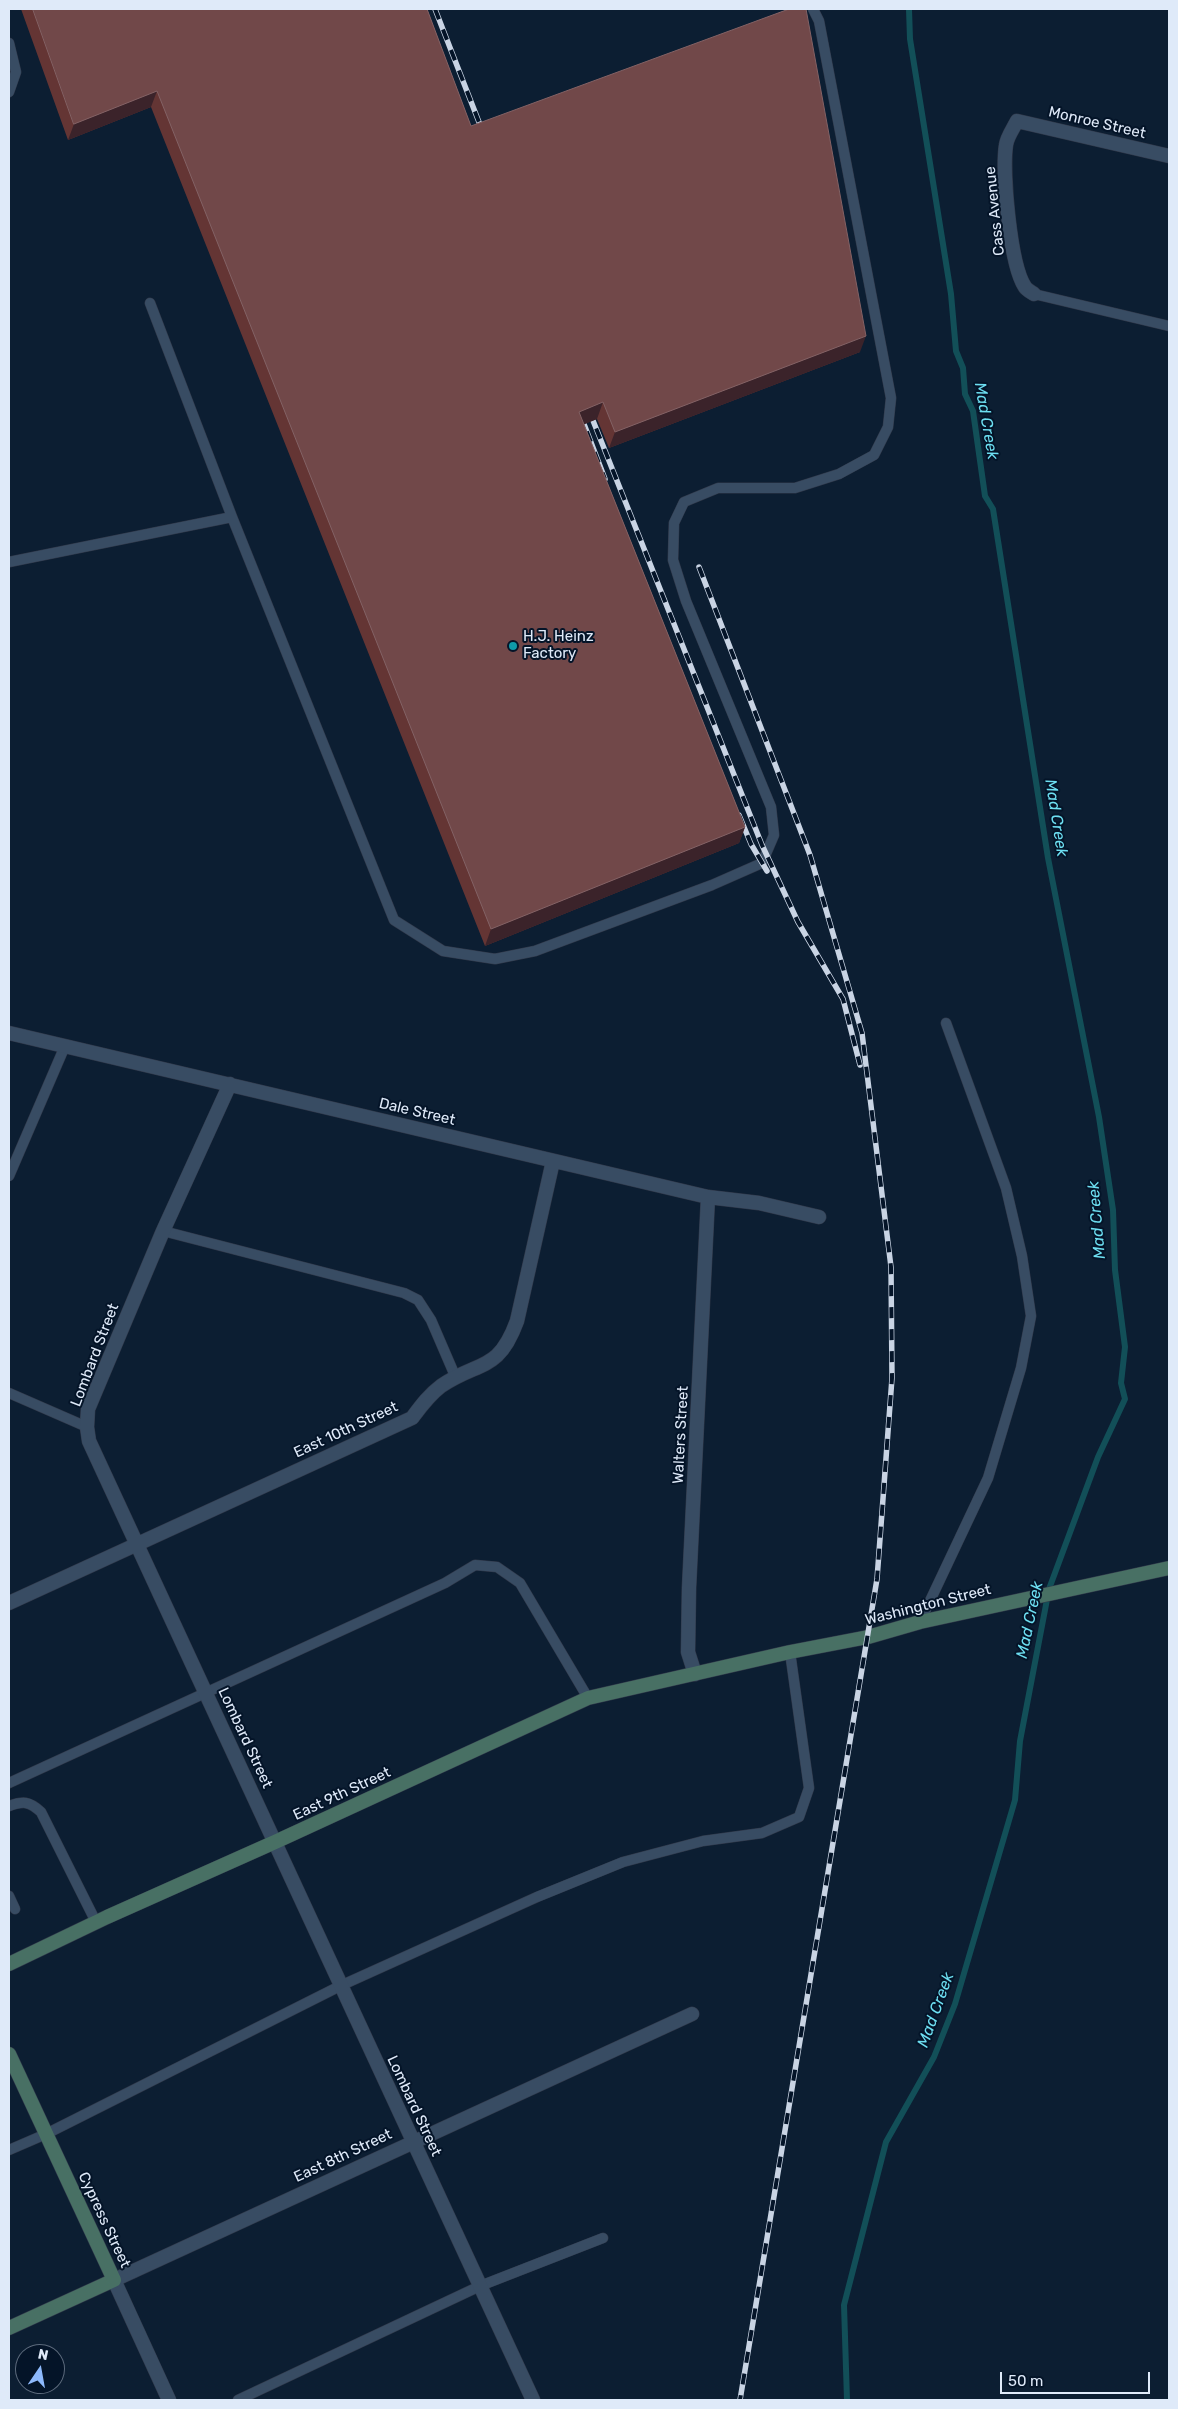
<!DOCTYPE html>
<style>
body{margin:0}
#map{position:relative;width:1178px;height:2409px;overflow:hidden;background:#0c1e32;font-family:Rubik,sans-serif}
canvas{display:block}
.frame{position:absolute;inset:0;border:10px solid #dfeaf9;pointer-events:none}
.north{position:absolute;left:15px;top:2344px;width:50px;height:50px;box-sizing:border-box;background:#041428;border:1px solid #5c6a7c;border-radius:50%;rotate:12deg;font-size:14px;font-weight:700;line-height:20px;text-align:center;color:#dfeaf9}
.north::after{content:'';display:block;margin:auto;width:18px;height:22px;background:#8db9fc;clip-path:polygon(50% 0,100% 100%,50% 72%,0 100%)}
.scale{position:absolute;left:1000px;top:2372px;width:150px;height:22px;box-sizing:border-box;border:2px solid #dfeaf9;border-top:0;padding-left:6px;font-size:15px;line-height:18px;white-space:nowrap;color:#dfeaf9;-webkit-text-stroke:4px #041428;paint-order:stroke}
</style>
<div id="map">
<canvas width="1178" height="2409"></canvas>
<div class="frame"></div>
<div class="north">N</div>
<div class="scale">50 m</div>
</div>
<script>
const c = document.querySelector('canvas').getContext('2d');
c.lineJoin = 'round';
function trace(path, color, width, dash) { c.strokeStyle = color; c.lineWidth = width; c.lineCap = dash ? 'butt' : 'round'; c.setLineDash(dash || []); c.stroke(path); }
function fill(path, color) { c.fillStyle = color; c.fill(path, 'evenodd'); }
function drawText(font, color, halo, rows, align = 'center') {
  c.font = font + ' Rubik,sans-serif'; c.lineWidth = 4; c.setLineDash([]); c.textBaseline = 'middle'; c.strokeStyle = halo; c.fillStyle = color; for (const [text, x, y, turn = 0] of rows) {
    c.save(); c.translate(x, y); c.rotate((+turn || 0) * Math.PI / 180); c.textAlign = isNaN(turn) ? turn : align; if (halo) c.strokeText(text, 0, 0); c.fillText(text, 0, 0); c.restore();
  }
}
const stream = new Path2D(`
 M847 2400 844 2305 886 2142 934 2057 955 2004 1015 1800 1020 1741 1049 1589 1098 1457 1125 1399 1121 1383 1125 1347 1115 1270 1113 1210 1099 1117 1048 858 993 509 985 496 973 411 965 394 963 368 956 351 951 294 910 39 909 9`);
const service = new Path2D(`
 M9 43 16 72 9 92
 M1034 294 1169 326
 M150 303 232 517 394 920 443 951 495 959 535 951 712 885 762 863 774 835 771 807 686 601 673 560 674 523 684 502 718 488H795L839 474 874 455 888 427 891 398 819 21 813 9
 M9 562 232 517
 M9 1176 65 1046
 M163 1231 404 1293 418 1300 431 1320 456 1378
 M9 1393 87 1427
 M920 1622 988 1478 1021 1368 1031 1316 1022 1256 1006 1188 946 1023
 M9 1783 445 1583 475 1565 497 1567 520 1583 588 1698
 M9 1806C23 1801 29 1801 41 1812L96 1922
 M9 1896 15 1909
 M9 2150 46 2134 340 1986 537 1897 623 1862 703 1841 762 1833 799 1817 809 1788 790 1652
 M238 2400 480 2286 603 2238`);
const minor = new Path2D(`
 M1034 294C1031 292 1027 290 1025 287 1010 265 1002 172 1006 145 1007 137 1013 129 1017 121L1169 156
 M9 1033 708 1197 759 1203 819 1217
 M230 1084 163 1231 88 1409 87 1427 89 1441 533 2400
 M9 1603 412 1418C421 1406 429 1395 441 1386 479 1360 498 1373 517 1321L553 1161
 M695 1674 688 1652 689 1588 708 1197
 M114 2280 692 2014`);
const tertiary = new Path2D(`
 M114 2280 169 2400`);
const secondary = new Path2D(`
 M9 1964 107 1917 275 1842 588 1698 790 1652 868 1637 920 1622 1169 1568
 M9 2054 114 2280 9 2328`);
const rail = new Path2D(`
 M435 9 484 135
 M588 408 762 845 798 922 843 999 860 1065
 M579 411 605 479
 M699 567 810 855 862 1033 891 1267 892 1378 877 1579 740 2400
 M739 815 751 844 767 871`);
const wall = new Path2D(`
 M21 9H427L471 126 860 352 609 448 597 419 584 424 745 827 739 843 485 946 151 107 68 140Z`);
const shadedWall = new Path2D(`
 M157 91 151 107 68 140 74 124Z
 M866 336 860 352 609 448 615 432Z
 M603 402 597 419 573 429 579 412Z
 M745 827 739 843 485 946 491 929Z`);
const building = new Path2D(`
 M33 9H427L471 126 789 9H806L866 336 615 432 603 402 579 412 745 827 491 929 157 91 74 124Z`);
const markers = [
 [513,646,5,"#0f9aa8"]
];
const streetNames = [
 ["Monroe Street",1097,123,13],
 ["Cass Avenue",995,211,-96],
 ["Dale Street",417,1112,13],
 ["Lombard Street",95,1355,-69],
 ["East 10th Street",346,1430,-25],
 ["Walters Street",681,1435,-87],
 ["Washington Street",928,1605,-14],
 ["Lombard Street",245,1738,65],
 ["East 9th Street",342,1794,-25],
 ["Lombard Street",414,2106,65],
 ["East 8th Street",343,2156,-25],
 ["Cypress Street",104,2220,65]
];
const poiNames = [
 ["H.J. Heinz",523,637],
 ["Factory",523,654]
];
const waterNames = [
 ["Mad Creek",986,421,80],
 ["Mad Creek",1056,818,81],
 ["Mad Creek",1097,1220,-95],
 ["Mad Creek",1030,1620,-78],
 ["Mad Creek",936,2010,-70]
];
trace(stream, '#124f58', 6);
trace(service, '#31394a', 11);
trace(minor, '#31394a', 15);
trace(tertiary, '#31394a', 15);
trace(secondary, '#31394a', 15);
trace(service, '#384c63', 10);
trace(minor, '#384c63', 14);
trace(tertiary, '#384c63', 14);
trace(secondary, '#487064', 14);
trace(rail, '#c9d4e4', 5.5);
trace(rail, '#041428', 4, [11]);
fill(wall, '#643534');
fill(shadedWall, '#3b232a');
fill(building, '#714849');
trace(building, '#836265', 1);
for (const [x, y, r, color] of markers) { const dot = new Path2D(); dot.arc(x, y, r, 0, 2 * Math.PI); c.fillStyle = color; c.fill(dot); trace(dot, '#041428', 2); }
drawText('15px', '#dfeaf9', '#041428', streetNames);
drawText('15px', '#dfeaf9', '#041428', poiNames, 'left');
drawText('italic 16px', '#6ddff2', '#041428', waterNames);
</script>
